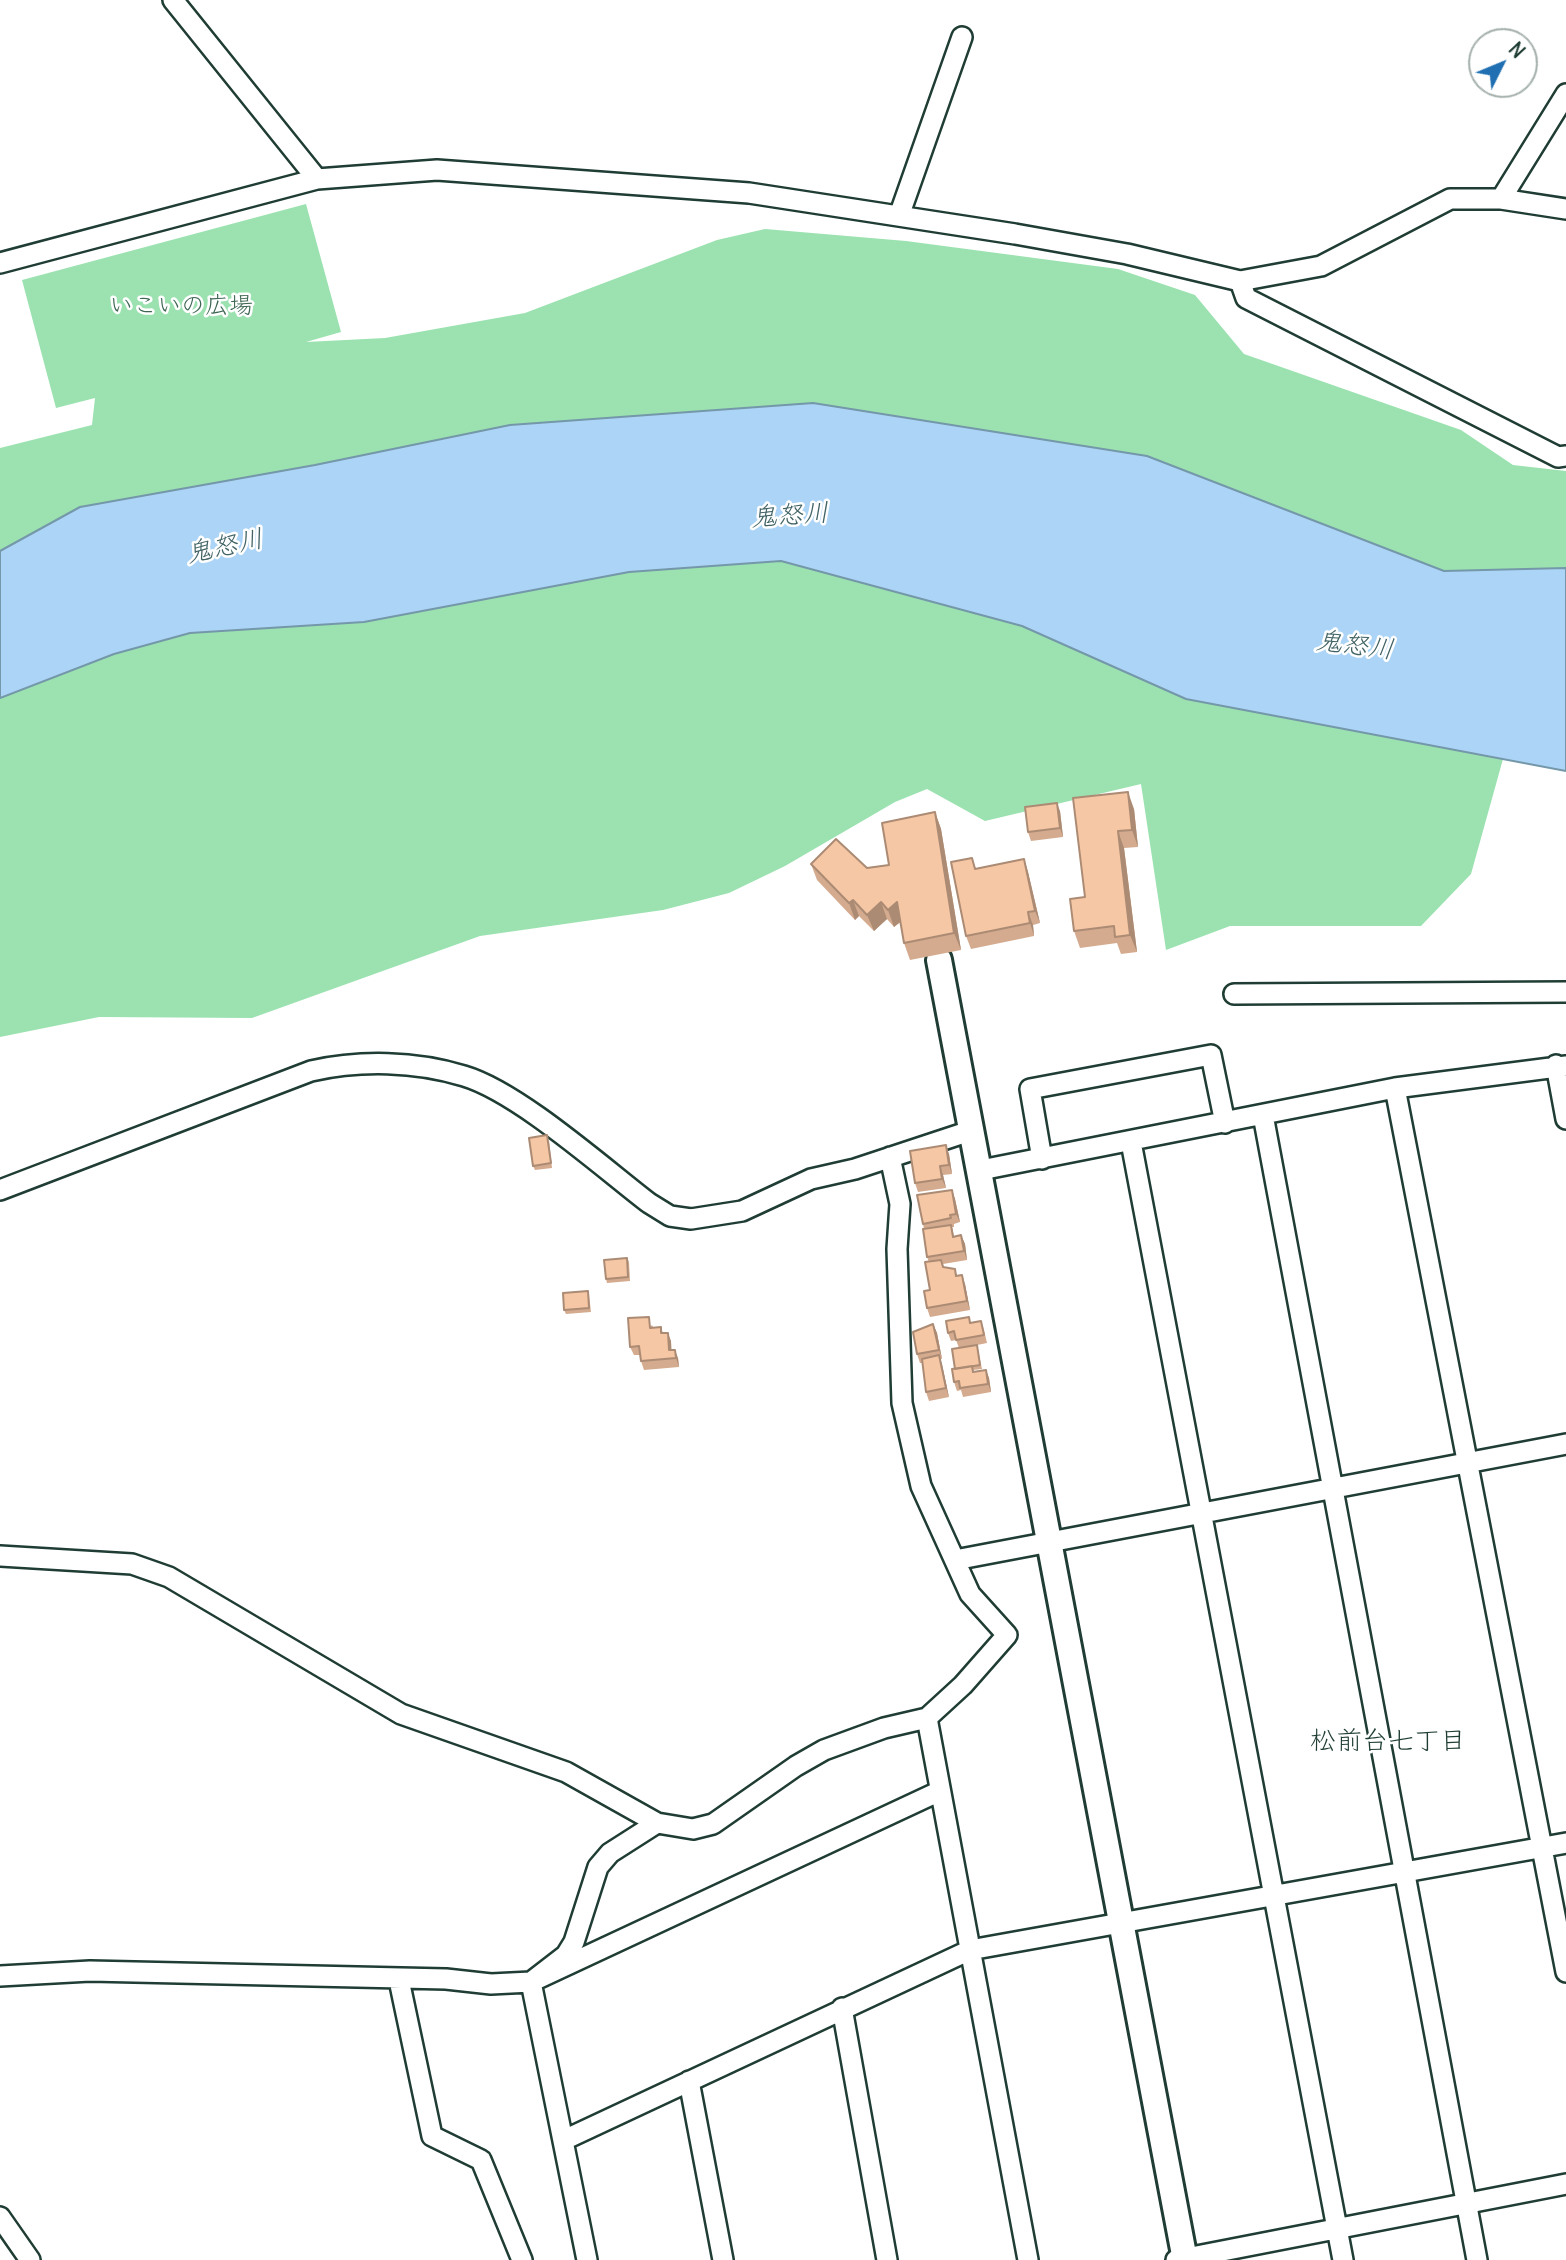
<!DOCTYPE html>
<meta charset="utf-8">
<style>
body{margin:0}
#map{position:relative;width:1566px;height:2260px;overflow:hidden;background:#fff;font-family:Delius,sans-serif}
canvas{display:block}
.north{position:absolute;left:1468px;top:28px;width:70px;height:70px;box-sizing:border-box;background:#fff;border:2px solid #a5b1ae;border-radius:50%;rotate:47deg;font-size:19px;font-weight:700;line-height:28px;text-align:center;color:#1f3d34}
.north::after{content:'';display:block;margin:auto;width:24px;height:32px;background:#1f6fb2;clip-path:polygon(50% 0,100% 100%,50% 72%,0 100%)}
</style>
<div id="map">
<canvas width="1566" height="2260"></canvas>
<div class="north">N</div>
</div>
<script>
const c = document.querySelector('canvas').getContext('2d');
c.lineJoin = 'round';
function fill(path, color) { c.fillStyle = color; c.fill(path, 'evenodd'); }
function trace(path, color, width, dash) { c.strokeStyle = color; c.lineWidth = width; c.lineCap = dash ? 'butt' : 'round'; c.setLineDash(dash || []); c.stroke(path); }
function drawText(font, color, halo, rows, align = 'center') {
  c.font = font + ' Delius,"Klee One",sans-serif'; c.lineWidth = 5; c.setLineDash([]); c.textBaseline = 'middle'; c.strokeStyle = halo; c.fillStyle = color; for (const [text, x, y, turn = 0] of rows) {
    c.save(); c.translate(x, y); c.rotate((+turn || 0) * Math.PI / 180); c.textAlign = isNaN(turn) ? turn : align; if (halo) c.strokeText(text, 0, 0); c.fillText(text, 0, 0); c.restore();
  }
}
const green = new Path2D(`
 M306 204 341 332 306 342 385 338 525 313 717 240 765 229 906 241 1118 269 1195 295 1244 354 1461 430 1513 465 1566 471V568L1444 571 1147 456 813 403 510 425 315 465 0 551V448L92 425 95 398 56 408 22 280Z
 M781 561 1022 626 1186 699 1503 759 1471 874 1421 926H1230L1166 950 1141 784 985 821 927 789 895 802 785 866 729 893 663 910 480 936 252 1018 99 1017 0 1037V698L114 654 190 633 364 622 629 572Z`);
const water = new Path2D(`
 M813 403 1147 456 1444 571 1566 568V771L1186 699 1022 626 781 561 629 572 364 622 190 633 114 654 0 698V551L80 507 315 465 510 425Z`);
const minor = new Path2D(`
 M173 0 317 179
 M1501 199 1566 94
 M899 216 962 37
 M0 263 317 179 437 170 749 193 1015 234 1127 254 1240 281 1321 266 1450 199H1501L1566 209
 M1240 281 1246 298 1558 457 1566 456
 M1234 994 1566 992
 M1556 1065 1566 1119
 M1395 1088 1566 1972
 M1263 1115 1477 2260
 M1131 1142 1343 2260
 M1042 1159 1030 1089 1211 1055 1225 1123
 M981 1170 1395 1088 1566 1066
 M0 1190 311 1071C360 1060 415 1061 464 1076 518 1092 602 1167 649 1203L670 1216 691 1219 742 1211 811 1179 855 1169 973 1130
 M0 1556 132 1564 169 1577 401 1714 566 1772 657 1823 693 1829 713 1824 796 1766 824 1750 884 1728 927 1718 963 1685 1007 1635 970 1594 921 1486 902 1403 897 1249 900 1204 890 1157
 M955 1560 1566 1444
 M927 1718 1028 2260
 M0 1976 90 1971 446 1979 491 1984 531 1982 940 1791
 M399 1980 432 2136 481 2160 522 2260
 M842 2008 887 2260
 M689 2081 723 2260
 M564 2140 970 1950 1566 1843
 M0 2217 30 2260
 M587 2260 531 1982 566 1955 574 1942 598 1867 610 1853 657 1823
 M1176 2260 1566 2184`);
const tertiary = new Path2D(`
 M939 960 1185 2260`);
const wall = new Path2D(`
 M1073 798 1134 809 1138 847 1124 848 1137 952 1121 954 1117 943 1080 948 1074 931 1085 897Z
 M1060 811 1063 837 1031 841 1028 832Z
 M935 812 941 829 961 950 910 960 904 943 901 922 894 927 887 919 874 931 859 916 855 920 817 880 811 864 867 868 889 865Z
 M972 858 976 869 1024 859 1028 872 1040 923 1033 925 1034 936 971 949 966 936Z
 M549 1140 552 1168 535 1170 533 1166Z
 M949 1154 952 1174 943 1175 946 1188 918 1192 915 1183Z
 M952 1190 955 1199 960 1222 954 1224V1227H952L954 1236 961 1235 965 1244 967 1260 943 1264 944 1267 955 1269 957 1276 965 1284 970 1310 930 1317 927 1308 930 1290 929 1262 927 1257 924 1229 923 1224Z
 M627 1258 629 1262 630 1281 607 1283 606 1279Z
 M589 1295 591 1312 566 1314 564 1310Z
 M981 1321 984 1330 987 1343 977 1345 982 1369 973 1370 974 1372 986 1370 989 1378 991 1392 963 1397 961 1390 957 1391 954 1382 959 1348 956 1340 951 1341 948 1333 971 1323Z
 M933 1324 937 1333 942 1359H940L949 1397 929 1401 926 1392 922 1363H920L917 1354Z
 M652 1325 653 1327H661L663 1333 671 1341V1350L678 1358 679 1367 644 1370 641 1361 640 1355H634L630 1347Z`);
const shadedWall = new Path2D(`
 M1128 792 1134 809 1138 847 1132 830Z
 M1057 803 1060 811 1063 837 1060 828Z
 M935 812 941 829 961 950 954 933Z
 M1118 831 1124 848 1137 952 1130 935Z
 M1024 859 1028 872 1040 923 1035 911Z
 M853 900 859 916 855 920 849 903Z
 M881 902 887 919 874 931 867 915Z
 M897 902 903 919 894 927 888 910Z
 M1028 912 1033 925 1034 936 1030 923Z
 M946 1145 949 1154 952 1174 949 1165Z
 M940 1166 943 1175 946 1188 942 1179Z
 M952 1190 955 1199 960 1222 956 1214Z
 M961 1235 965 1244 967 1260 964 1251Z
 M962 1275 965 1284 970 1310 967 1301Z
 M933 1324 937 1333 942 1359 939 1350Z
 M668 1333 671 1341 672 1359 669 1350Z
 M675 1350 678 1358 679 1367 676 1358Z
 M939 1355 942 1364 949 1397 946 1388Z
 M986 1370 989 1378 991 1392 988 1384Z`);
const building = new Path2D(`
 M1128 792 1132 830 1118 831 1130 935 1115 937 1114 926 1074 931 1070 899 1085 897 1073 798Z
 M1057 803 1060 828 1028 832 1025 807Z
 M935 812 954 933 904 943 897 902 888 910 881 902 867 915 853 900 849 903 811 864 836 839 867 868 889 865 882 823Z
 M972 858 975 869 1024 859 1035 911 1028 912 1030 923 966 936 951 862Z
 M547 1135 551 1163 533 1166 529 1138Z
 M946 1145 949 1165 940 1166 942 1179 915 1183 910 1151Z
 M952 1190 956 1214 950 1215 951 1218 923 1224 917 1195Z
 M951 1225 953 1237 961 1235 964 1251 927 1257 923 1229Z
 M627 1258 628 1277 606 1279 604 1260Z
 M941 1260 943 1267 955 1269 956 1276 962 1275 967 1301 927 1308 924 1291 930 1290 925 1262Z
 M588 1291 589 1308 564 1310 563 1293Z
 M649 1317 650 1328 661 1327V1333H668L669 1350H675L676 1358 641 1361 639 1346 630 1347 628 1318Z
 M969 1317 970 1323 981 1321 984 1335 956 1340 954 1331 948 1333 946 1321Z
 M933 1324 939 1350 917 1354 913 1332Z
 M977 1345 980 1365 955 1369 952 1349Z
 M939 1355 946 1388 926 1392 922 1359Z
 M972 1366 973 1372 986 1370 988 1384 960 1388 959 1381 954 1382 952 1369Z`);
const parkNames = [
 ["いこいの広場",181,306]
];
const waterNames = [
 ["鬼怒川",790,516,-4],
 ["鬼怒川",225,547,-12],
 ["鬼怒川",1355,646,7]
];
const neighbourhoodNames = [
 ["松前台七丁目",1388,1742]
];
fill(green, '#9be2b0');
fill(water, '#acd4f7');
trace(water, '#7498a9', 2);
trace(minor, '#1f3d34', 24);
trace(tertiary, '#1f3d34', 30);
trace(minor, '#fff', 19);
trace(tertiary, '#fff', 24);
fill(wall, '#d4ab8e');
fill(shadedWall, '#ac8b74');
fill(building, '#f6c7a5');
trace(building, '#ac8b74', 2);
drawText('24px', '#3e6653', '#fff', parkNames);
drawText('italic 26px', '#426365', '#fff', waterNames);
drawText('26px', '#1f3d34', '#fff', neighbourhoodNames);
</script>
